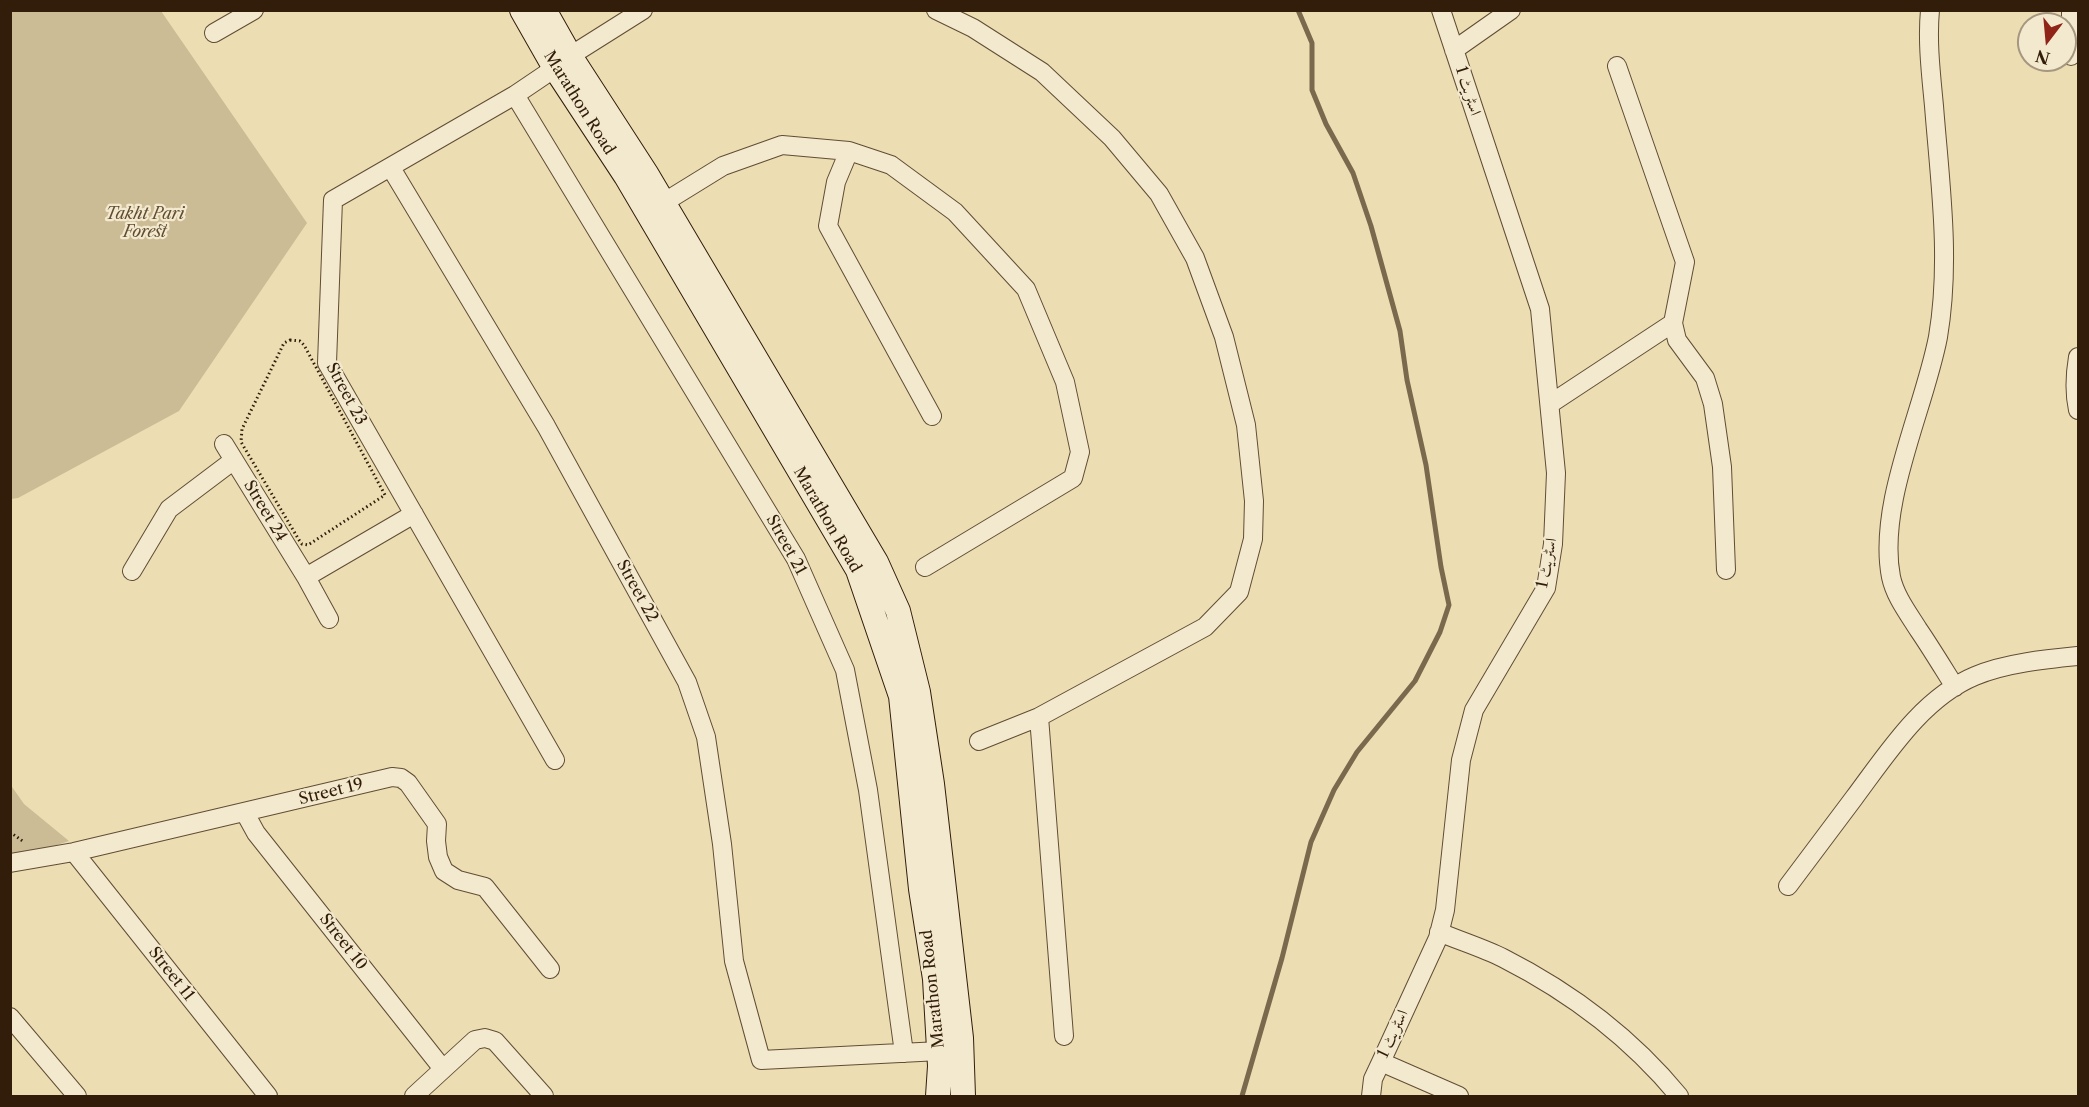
<!DOCTYPE html>
<meta charset="utf-8">
<style>
body{margin:0}
#map{position:relative;width:2089px;height:1107px;overflow:hidden;background:#ecddb3;font-family:"Libre Caslon Text",serif}
canvas{display:block}
.frame{position:absolute;inset:0;border:12px solid #311d0a;pointer-events:none}
.north{position:absolute;left:2017px;top:12px;width:60px;height:60px;box-sizing:border-box;background:#f3e9ce;border:2px solid #a59780;border-radius:50%;rotate:196deg;font-size:16px;font-weight:700;line-height:24px;text-align:center;color:#311d0a}
.north::after{content:'';display:block;margin:auto;width:21px;height:27px;background:#8f2418;clip-path:polygon(50% 0,100% 100%,50% 72%,0 100%)}
</style>
<div id="map">
<canvas width="2089" height="1107"></canvas>
<div class="frame"></div>
<div class="north">N</div>
</div>
<script>
const c = document.querySelector('canvas').getContext('2d');
c.lineJoin = 'round';
function fill(path, color) { c.fillStyle = color; c.fill(path, 'evenodd'); }
function trace(path, color, width, dash) { c.strokeStyle = color; c.lineWidth = width; c.lineCap = dash ? 'butt' : 'round'; c.setLineDash(dash || []); c.stroke(path); }
function drawText(font, color, halo, rows, align = 'center') {
  c.font = font + ' "Libre Caslon Text",Amiri,serif'; c.lineWidth = 4.5; c.setLineDash([]); c.textBaseline = 'middle'; c.strokeStyle = halo; c.fillStyle = color; for (const [text, x, y, turn = 0] of rows) {
    c.save(); c.translate(x, y); c.rotate((+turn || 0) * Math.PI / 180); c.textAlign = isNaN(turn) ? turn : align; if (halo) c.strokeText(text, 0, 0); c.fillText(text, 0, 0); c.restore();
  }
}
const green = new Path2D(`
 M11 10 161 11 307 223 179 411 18 498 11 499Z
 M10 784 24 804 69 841 51 847 11 855Z`);
const stream = new Path2D(`
 M1242 1096 1282 958 1311 842 1334 790 1357 752 1415 681 1440 632 1449 605 1441 567 1426 465 1407 380 1400 331 1371 226 1353 173 1326 124 1312 90V43L1298 10`);
const path = new Path2D(`
 M290 340 300 341 304 345 385 495 308 545 302 544 299 540 241 442 242 429 284 343Z
 M10 832 24 842`);
const street = new Path2D(`
 M936 10 973 28 1042 72 1112 138 1159 194 1195 258 1224 337 1246 425 1254 501 1253 539 1239 592 1205 627 1039 717 979 741
 M1930 10C1927 42 1931 74 1934 106 1940 183 1951 260 1938 337 1924 410 1877 504 1891 577 1895 596 1908 613 1918 629 1931 648 1943 668 1955 687
 M2071 10V56
 M214 33 254 10
 M1454 50 1511 10
 M570 56 643 10
 M1617 66 1685 262 1673 323 1677 340 1705 378 1713 404 1722 467 1726 570
 M515 95 796 559 845 670 868 790 904 1053
 M849 151 836 182 828 226 932 416
 M391 168 546 426 687 682 706 737 722 844 734 961 761 1060 940 1051
 M663 203 723 166 782 145 849 151 891 165 955 212 1026 289 1065 382 1080 452 1073 478 925 567
 M2078 357C2075 375 2074 392 2078 410
 M1550 404 1673 323
 M224 444 306 577 329 619
 M132 571 169 509 234 460
 M306 577 414 514
 M1039 717 1064 1036
 M555 760 327 363 333 200 515 95 555 68
 M245 813 256 833 443 1069
 M74 852 268 1096
 M10 863 74 852 392 777 401 778 408 783 437 824 436 841 438 857 444 871 458 880 485 887 550 969
 M1788 886C1810 857 1832 827 1854 798 1887 754 1922 698 1975 676 2005 663 2047 659 2078 656
 M1439 932C1460 941 1483 948 1503 958 1570 992 1632 1039 1679 1096
 M10 1017 77 1096
 M1381 1062 1459 1096
 M414 1096 475 1040 485 1038 495 1041 544 1096
 M1371 1096 1373 1079 1381 1062 1438 938 1445 910 1461 760 1474 710 1546 588 1553 544 1556 473 1540 309 1441 10`);
const secondary = new Path2D(`
 M522 10 555 68 626 176 858 570 901 696 921 889 935 979 940 1066 938 1096
 M544 10 570 56 647 175 876 562 898 611 918 692 932 784 961 1038 963 1096`);
const streetNames = [
 ["اسٹریٹ 1",1468,91,72],
 ["Marathon Road",579,103,58],
 ["Street 23",346,394,62],
 ["Street 24",265,511,59],
 ["Marathon Road",827,520,60],
 ["Street 21",786,545,61],
 ["اسٹریٹ 1",1547,563,-79],
 ["Street 22",637,591,61],
 ["Street 19",331,792,-14],
 ["Street 10",343,942,52],
 ["Street 11",171,974,52],
 ["Marathon Road",933,989,-96],
 ["اسٹریٹ 1",1393,1034,-65]
];
const parkNames = [
 ["Takht Pari",145,214],
 ["Forest",145,232]
];
fill(green, '#ccbc96');
trace(stream, '#7b694d', 5);
trace(street, '#604d34', 20);
trace(secondary, '#311d0a', 26);
trace(path, '#311d0a', 3, [1.5, 3]);
trace(street, '#f3e9ce', 18);
trace(secondary, '#f3e9ce', 24);
drawText('16px', '#311d0a', '#f3e9ce', streetNames);
drawText('italic 16px', '#604d34', '#f3e9ce', parkNames);
</script>
